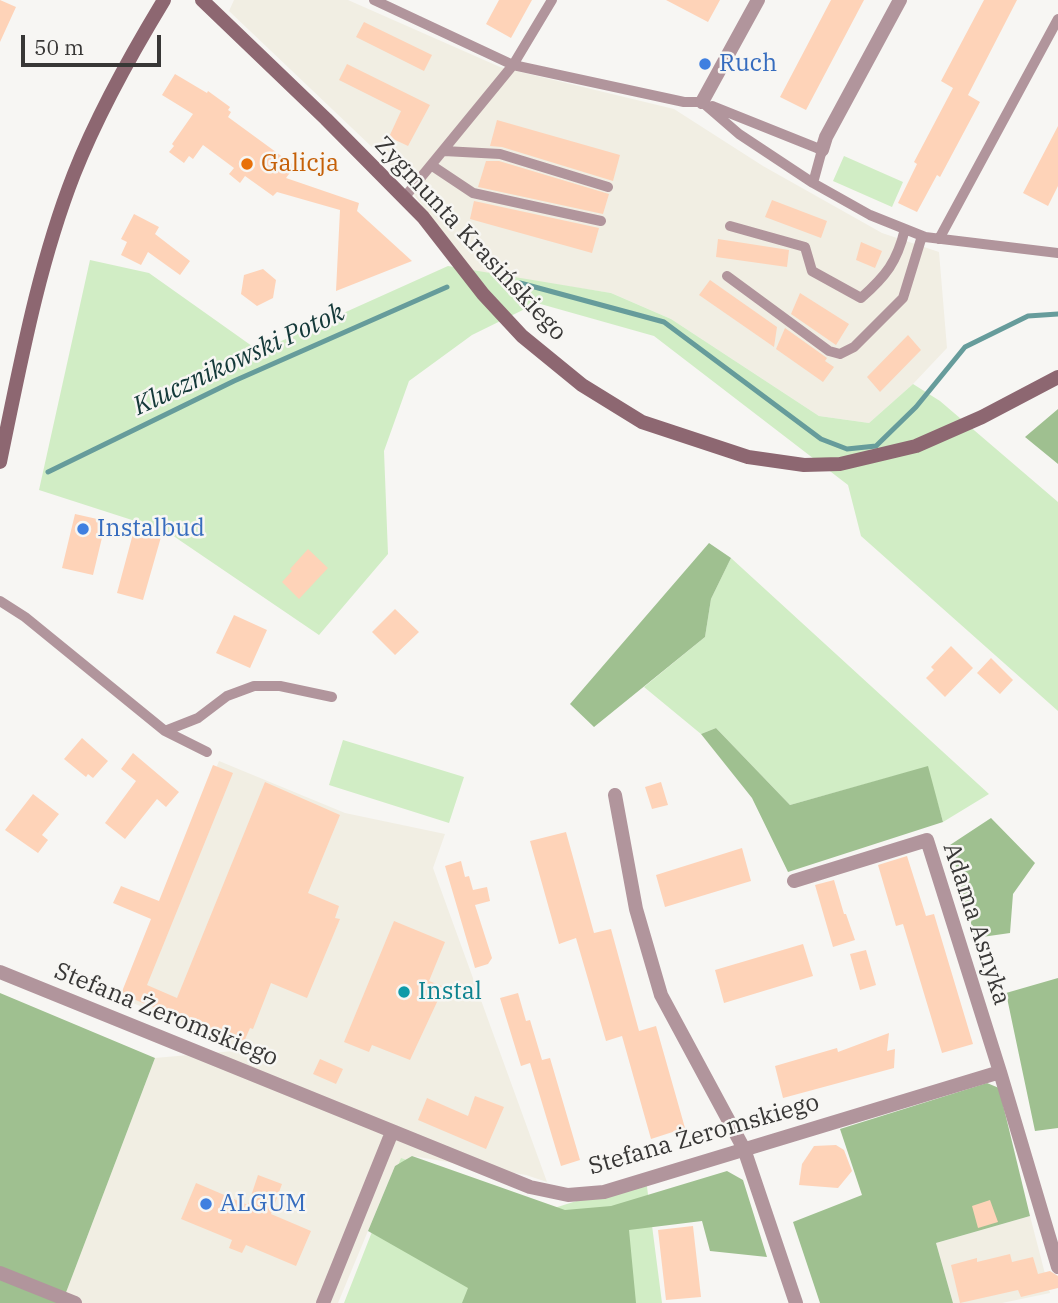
<!DOCTYPE html>
<meta charset="utf-8">
<style>
body{margin:0}
#map{position:relative;width:1058px;height:1303px;overflow:hidden;background:#f7f6f3;font-family:"IBM Plex Serif",serif}
canvas{display:block}
.scale{position:absolute;left:21px;top:35px;width:140px;height:32px;box-sizing:border-box;border:4px solid #383736;border-top:0;padding-left:9px;font-size:21px;line-height:24px;white-space:nowrap;color:#383736;-webkit-text-stroke:5px #f7f6f3;paint-order:stroke}
</style>
<div id="map">
<canvas width="1058" height="1303"></canvas>
<div class="scale">50 m</div>
</div>
<script>
const c = document.querySelector('canvas').getContext('2d');
c.lineJoin = 'round';
function fill(path, color) { c.fillStyle = color; c.fill(path, 'evenodd'); }
function trace(path, color, width, dash) { c.strokeStyle = color; c.lineWidth = width; c.lineCap = dash ? 'butt' : 'round'; c.setLineDash(dash || []); c.stroke(path); }
function drawText(font, color, halo, rows, align = 'center') {
  c.font = font + ' "IBM Plex Serif",serif'; c.lineWidth = 5; c.setLineDash([]); c.textBaseline = 'middle'; c.strokeStyle = halo; c.fillStyle = color; for (const [text, x, y, turn = 0] of rows) {
    c.save(); c.translate(x, y); c.rotate((+turn || 0) * Math.PI / 180); c.textAlign = isNaN(turn) ? turn : align; if (halo) c.strokeText(text, 0, 0); c.fillText(text, 0, 0); c.restore();
  }
}
const built = new Path2D(`
 M234 0H348L500 67 674 109 763 166 882 233 939 252 947 348 913 384 869 423 819 416 671 319 611 293 472 272 394 168 229 11Z
 M219 761 345 813 445 834 433 868 547 1182 526 1175 412 1156 395 1166 338 1303H62L155 1058 245 1050 121 998Z
 M1030 1216 1050 1293 1002 1303H953L936 1243Z`);
const green = new Path2D(`
 M844 156 903 182 892 207 833 181Z
 M90 260 149 273 259 351 448 266 611 293 671 319 819 416 869 423 913 384 940 401 1058 502V711L861 536 848 485 654 336 537 303 472 335 409 381 384 451 388 554 319 635 166 531 39 490Z
 M731 558 989 794 943 822 927 767 790 805 716 728 701 734 644 687 705 637 711 599Z
 M343 740 464 777 449 823 329 785Z
 M401 1158 548 1210 646 1179 662 1303H344Z`);
const forest = new Path2D(`
 M1058 409V464L1025 437Z
 M709 543 731 558 711 599 705 637 594 727 570 704Z
 M716 728 790 805 928 766 943 822 788 872 752 798 701 734Z
 M991 818 1035 863 1013 894 1010 933 975 938 950 845Z
 M1058 978V1128L1035 1131 1006 993Z
 M0 993 155 1058 62 1303H0Z
 M987 1083 999 1088 1030 1216 936 1243 953 1303H820L793 1222 862 1195 840 1129Z
 M412 1156 565 1210 611 1206 727 1171 743 1180 767 1257 710 1251 702 1221 629 1230 636 1303H462L468 1288 368 1231 395 1166Z`);
const stream = new Path2D(`
 M520 283 664 322 821 439 847 449 876 446 916 407 965 347 1028 316 1058 314
 M48 472 234 381 447 287`);
const building = new Path2D(`
 M0 0 16 7 0 42Z
 M499 0H532L511 38 486 24Z
 M666 0H720L708 22Z
 M831 0H864L806 110 780 97Z
 M984 0H1017L968 95 980 102 940 177 937 175 917 212 898 203 917 164 914 162 953 88 941 81Z
 M364 22 432 55 424 71 356 37Z
 M347 64 430 105 408 146 389 137 401 111 339 80Z
 M175 74 207 93 208 91 230 107 228 110 231 112 228 117 295 166 286 178 359 203 357 211 412 261 336 291 340 210 277 192 273 196 245 176 240 183 229 174 234 168 203 145 193 159 189 156 184 163 169 152 174 146 172 144 193 114 162 95Z
 M497 120 620 155 613 181 502 147 490 146Z
 M1058 126V186L1048 206 1023 193Z
 M486 161H499L609 194 603 214 478 187Z
 M772 200 827 221 821 238 765 217Z
 M474 201 599 228 592 253 470 219Z
 M134 214 159 227 155 234 190 261 180 275 148 252 141 265 121 255 127 242 121 239Z
 M718 239 789 250 787 267 716 257Z
 M861 242 882 251 875 268 856 260Z
 M263 269 276 280 273 298 257 306 241 294 244 275Z
 M710 280 777 327 774 347 699 295Z
 M800 293 849 324 836 345 791 314Z
 M785 328 827 358 825 361 834 367 823 382 776 349Z
 M908 335 921 350 880 392 867 377Z
 M75 514 106 521 93 575 62 568Z
 M134 530 161 537 143 600 117 593Z
 M308 549 328 568 299 599 282 582 292 571 290 569Z
 M395 609 419 632 395 655 372 632Z
 M234 615 267 630 250 668 216 653Z
 M951 646 973 668 945 697 926 678 934 670 931 667Z
 M991 658 1013 680 1000 694 977 673Z
 M82 738 108 761 93 778 88 774 86 777 64 759Z
 M133 753 179 792 166 807 157 799 125 839 105 823 136 781 121 769Z
 M213 765 233 773 147 985 177 998 265 782 340 815 308 893 339 906 335 918 340 919 307 998 271 983 253 1029 250 1028 243 1044 121 994 151 919 113 903 121 886 159 901Z
 M661 782 668 805 652 809 645 787Z
 M33 794 59 814 42 835 48 840 38 853 5 830Z
 M566 832 594 933 611 929 639 1031 656 1026 685 1128 651 1139 622 1036 606 1041 576 938 559 944 530 841Z
 M742 848 751 881 665 907 656 875Z
 M907 856 926 916 934 914 973 1044 942 1053 903 924 896 926 878 865Z
 M461 861 465 877 469 876 473 890 487 887 490 901 475 905 492 958 488 964 475 968 445 866Z
 M834 880 844 914H846L855 940 833 947 815 885Z
 M394 921 445 942 429 981 444 987 410 1060 372 1045 369 1052 344 1042Z
 M803 944 813 976 724 1003 715 970Z
 M866 950 876 985 860 990 850 954Z
 M518 993 526 1021 530 1020 542 1060 550 1058 580 1160 561 1166 530 1063 521 1066 500 998Z
 M889 1033 887 1051 895 1049 894 1068 783 1098 775 1066 837 1048 838 1052Z
 M320 1059 343 1069 336 1084 313 1074Z
 M475 1096 504 1107 486 1149 418 1120 427 1098 468 1116Z
 M836 1145 844 1150 852 1171 838 1188 799 1185 802 1164 814 1146Z
 M258 1175 282 1184 271 1214 311 1231 296 1266 246 1245 242 1253 229 1248 232 1240 181 1219 196 1183 248 1205Z
 M990 1200 998 1222 978 1228 972 1206Z
 M693 1226 701 1297 666 1300 658 1230Z
 M1010 1254 1012 1262 1033 1257 1038 1274 1050 1271 1058 1276V1288L1021 1297 1018 1290 960 1303 951 1265 977 1258V1262Z`);
const lane = new Path2D(`
 M374 0 513 65 684 102H702L739 134 813 183 870 215 925 237 1058 253
 M712 106 822 150 813 183
 M444 151 500 154 608 187
 M431 165 473 193 601 221
 M404 198 513 65 552 0
 M730 226 805 247 812 271 861 298C886 276 897 262 905 229
 M939 239 1058 19
 M727 276 829 351 840 354 854 347 903 298 922 236
 M0 601 25 617 165 731 207 752
 M165 731 198 718 227 696 254 686H280L332 697`);
const street = new Path2D(`
 M702 102 758 0
 M822 150 826 137 900 0
 M615 795 636 909 661 995 744 1149 796 1303
 M794 881 927 840 1000 1072
 M0 972 530 1187 568 1195 604 1192 1000 1072 1058 1267
 M0 1273 75 1303
 M323 1303 392 1132`);
const secondary = new Path2D(`
 M202 0 326 119 423 217 483 294 522 336 582 385 642 422 748 457 804 465 840 464 916 446 982 417 1058 377
 M0 462C20 366 38 266 74 174 98 113 130 56 164 0`);
const markers = [
 [705,64,7,"#3f7fe0"],
 [247,164,7,"#e8710a"],
 [83,529,7,"#3f7fe0"],
 [404,992,7,"#0f9aa8"],
 [206,1204,7,"#3f7fe0"]
];
const shopNames = [
 ["Ruch",719,64],
 ["Instalbud",97,529],
 ["ALGUM",220,1204]
];
const foodNames = [
 ["Galicja",261,164]
];
const streetNames = [
 ["Zygmunta Krasińskiego",470,239,47],
 ["Adama Asnyka",976,924,72],
 ["Stefana Żeromskiego",166,1015,22],
 ["Stefana Żeromskiego",704,1135,-16]
];
const cultureNames = [
 ["Instal",418,992]
];
const waterNames = [
 ["Klucznikowski Potok",239,360,-25]
];
fill(built, '#f1eee3');
fill(green, '#d1edc5');
fill(forest, '#9fc090');
trace(stream, '#669c9b', 5);
fill(building, '#fed3b8');
trace(lane, '#b1959c', 10);
trace(street, '#b1959c', 14);
trace(secondary, '#8d6771', 14);
for (const [x, y, r, color] of markers) { const dot = new Path2D(); dot.arc(x, y, r, 0, 2 * Math.PI); c.fillStyle = color; c.fill(dot); trace(dot, '#f7f6f3', 2.5); }
drawText('24px', '#366cbe', '#f7f6f3', shopNames, 'left');
drawText('24px', '#c56008', '#f7f6f3', foodNames, 'left');
drawText('24px', '#383736', '#f7f6f3', streetNames);
drawText('24px', '#0d838f', '#f7f6f3', cultureNames, 'left');
drawText('italic 26px', '#143939', '#f7f6f3', waterNames);
</script>
